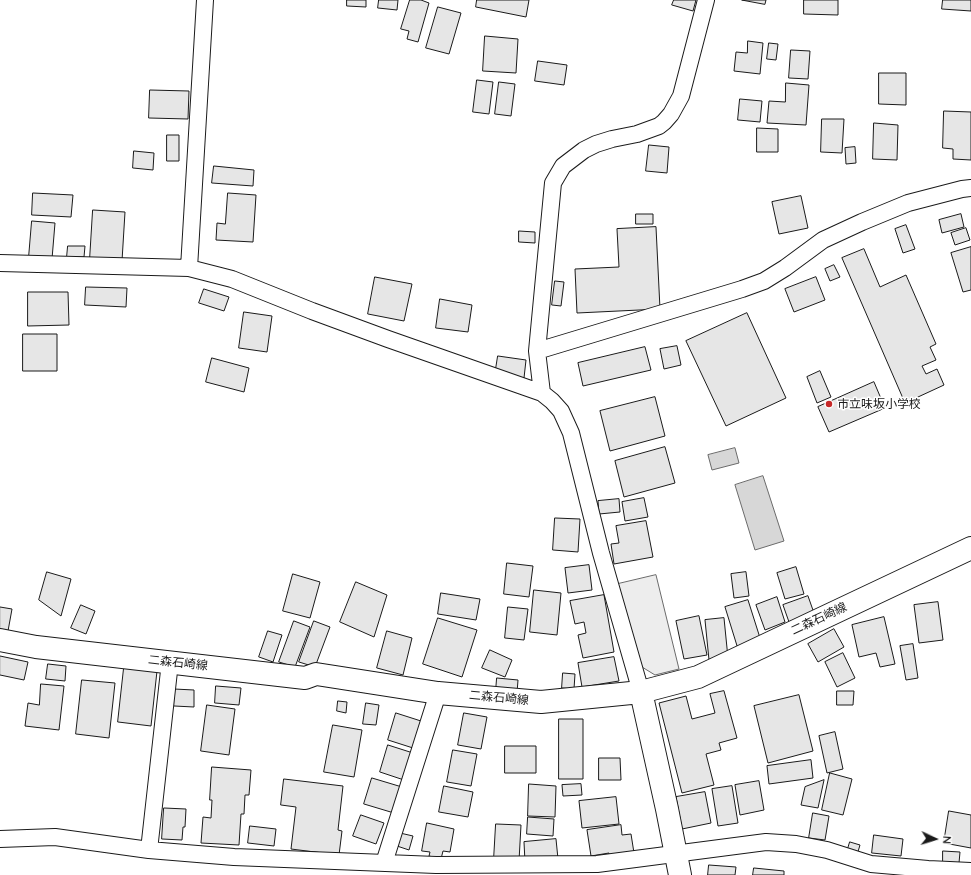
<!DOCTYPE html>
<meta charset="utf-8">
<style>
body{margin:0}
#map{position:relative;width:971px;height:875px;overflow:hidden;background:#fff;font-family:Quicksand,sans-serif}
canvas{display:block}
.north{position:absolute;left:915px;top:819px;width:40px;height:40px;-webkit-text-stroke:3px #fff;paint-order:stroke;rotate:94deg;font-size:11px;font-weight:700;line-height:16px;text-align:center;color:#1a1a1a}
.north::after{content:'';display:block;margin:auto;width:14px;height:18px;background:#1a1a1a;clip-path:polygon(50% 0,100% 100%,50% 72%,0 100%)}
</style>
<div id="map">
<canvas width="971" height="875"></canvas>
<div class="north">N</div>
</div>
<script>
const c = document.querySelector('canvas').getContext('2d');
c.lineJoin = 'round';
function fill(path, color) { c.fillStyle = color; c.fill(path, 'evenodd'); }
function trace(path, color, width, dash) { c.strokeStyle = color; c.lineWidth = width; c.lineCap = dash ? 'butt' : 'round'; c.setLineDash(dash || []); c.stroke(path); }
function drawText(font, color, halo, rows, align = 'center') {
  c.font = font + ' Quicksand,"Noto Sans JP",sans-serif'; c.lineWidth = 3; c.setLineDash([]); c.textBaseline = 'middle'; c.strokeStyle = halo; c.fillStyle = color; for (const [text, x, y, turn = 0] of rows) {
    c.save(); c.translate(x, y); c.rotate((+turn || 0) * Math.PI / 180); c.textAlign = isNaN(turn) ? turn : align; if (halo) c.strokeText(text, 0, 0); c.fillText(text, 0, 0); c.restore();
  }
}
const built = new Path2D(`
 M656 575 679 669 655 675 642 667 618 584Z`);
const water = new Path2D(`
 M735 448 739 463 712 470 708 455Z
 M763 476 784 541 755 550 735 485Z`);
const building = new Path2D(`
 M347 0H366V7L347 6Z
 M379 0H398L397 10 378 8Z
 M410 0H421L429 3 418 42 407 39 409 31 401 29Z
 M477 0H529L526 17 476 7Z
 M674 0H696L693 11 672 5Z
 M742 0H766L765 4Z
 M804 0H838V15L804 14Z
 M943 0H971V11L942 9Z
 M438 7 461 13 449 54 426 48Z
 M485 36 518 39 516 73 483 71Z
 M748 41 763 43 760 74 734 71 736 52 747 53Z
 M769 43 778 44 776 60 767 59Z
 M791 50 810 51 808 79 789 78Z
 M538 61 567 65 564 85 535 81Z
 M879 73H906V105L879 104Z
 M477 80 493 82 489 114 473 112Z
 M499 82 515 84 511 116 495 114Z
 M786 83 809 85 806 125 767 123 769 101 785 102Z
 M150 90 189 91 188 119 149 118Z
 M740 99 762 101 760 122 738 120Z
 M944 111 971 112V160L953 159V149L943 148Z
 M822 119H844L842 153 821 152Z
 M874 123 898 125 897 160 873 159Z
 M757 128 778 129V152H757Z
 M167 135H179V161H167Z
 M649 145 669 147 667 173 646 171Z
 M855 147 856 163 846 164 845 148Z
 M134 151 154 153 153 170 133 168Z
 M214 166 254 170 253 186 212 183Z
 M33 193 73 195 71 217 32 215Z
 M228 193 256 195 253 242 216 240 217 223 225 224Z
 M801 196 808 228 779 234 772 202Z
 M93 210 125 212 122 261 90 259Z
 M636 214H653V224H636Z
 M961 214 964 227 942 233 939 220Z
 M32 221 55 223 52 259 29 257Z
 M906 225 915 249 903 253 895 229Z
 M656 227 660 309 577 313 575 269 619 267 617 229Z
 M966 228 970 240 955 245 951 233Z
 M519 231 535 232V243L519 242Z
 M68 246H85L84 257H67Z
 M971 247V290L963 292 951 253Z
 M864 249 880 287 906 275 936 344 930 347 936 360 922 366 926 374 937 369 944 385 905 403 842 258Z
 M834 265 840 277 830 281 825 269Z
 M375 277 412 284 404 321 368 314Z
 M816 277 825 300 794 312 785 289Z
 M555 281 564 282 561 306 552 305Z
 M86 287 127 288 126 307 85 305Z
 M204 289 229 297 224 311 199 303Z
 M28 292H68L69 325 28 326Z
 M440 299 472 305 468 332 436 328Z
 M244 312 272 316 267 352 239 348Z
 M747 313 786 398 726 426 686 341Z
 M23 334H57V371H23Z
 M677 346 681 365 664 369 660 349Z
 M645 347 651 370 583 386 578 363Z
 M498 356 526 360 524 378 495 375Z
 M212 358 249 368 244 392 206 382Z
 M820 371 831 397 817 403 807 377Z
 M874 382 885 408 829 432 818 407Z
 M655 397 665 436 610 451 600 411Z
 M665 447 675 483 624 497 615 461Z
 M644 498 648 517 625 521 622 502Z
 M619 499 620 512 599 514 598 501Z
 M555 518 580 519 578 552 553 550Z
 M646 521 653 557 614 564 611 544 619 543 616 526Z
 M507 563 533 566 529 597 504 594Z
 M589 565 592 590 568 593 565 568Z
 M796 567 804 594 785 599 777 573Z
 M47 572 71 579 61 616 39 600Z
 M746 572 749 596 734 598 731 574Z
 M293 574 320 582 310 618 283 611Z
 M356 582 387 595 374 637 340 622Z
 M534 590 561 593 557 635 530 632Z
 M441 593 480 599 476 620 438 614Z
 M604 595 614 652 583 658 578 635 586 633 584 622 575 624 570 601Z
 M808 596 814 613 789 622 783 605Z
 M777 597 785 622 765 630 756 605Z
 M748 600 761 641 738 649 725 607Z
 M938 602 943 640 919 643 914 605Z
 M81 605 95 611 86 634 71 628Z
 M0 607 12 609 8 631 0 629Z
 M508 607 528 609 524 640 505 638Z
 M699 616 707 655 684 659 676 621Z
 M884 617 895 664 880 667 876 653 859 657 852 625Z
 M438 618 477 630 462 677 423 664Z
 M724 618 728 658 709 660 705 620Z
 M294 621 310 627 295 667 279 662Z
 M314 621 330 627 315 667 299 662Z
 M834 629 844 647 818 662 808 644Z
 M268 631 282 635 273 662 259 657Z
 M387 631 412 638 403 675 377 668Z
 M913 644 918 678 906 680 900 646Z
 M490 650 512 660 505 677 482 668Z
 M843 653 855 678 837 687 825 662Z
 M0 656 28 662 24 680 0 675Z
 M614 657 619 681 582 687 578 663Z
 M48 664 66 666 65 681 46 679Z
 M124 668 157 671 151 726 118 722Z
 M563 673 575 674 574 689 562 688Z
 M497 678 518 680 517 693 496 691Z
 M82 680 115 683 109 738 76 734Z
 M41 684 64 686 59 730 25 726 28 703 39 705Z
 M216 686 241 688 239 705 215 703Z
 M174 689 194 690V707L174 706Z
 M724 691 737 738 719 743 721 750 706 754 714 785 682 793 659 703 686 696 692 719 715 713 710 694Z
 M837 691H854L853 705H837Z
 M799 695 813 751 768 763 754 706Z
 M338 701 347 702 346 713 337 711Z
 M366 703 379 705 376 725 363 724Z
 M207 705 235 709 229 755 201 751Z
 M396 713 421 721 413 748 388 740Z
 M464 713 487 717 481 749 458 745Z
 M559 719H583V779H559Z
 M333 725 362 730 354 777 324 772Z
 M835 732 843 769 827 773 819 736Z
 M388 745 413 753 404 780 380 772Z
 M505 746H536V773H505Z
 M453 750 477 754 471 786 447 782Z
 M599 758H620L621 780H599Z
 M811 760 813 778 769 784 767 766Z
 M212 767 251 770 249 795H245L244 814H241L239 845 201 843 203 817 211 818 212 800H210Z
 M830 773 852 779 843 815 822 810Z
 M372 778 402 787 394 813 364 804Z
 M284 779 343 786 338 830 342 831 339 855 291 849 296 807 281 805Z
 M824 780 818 808 801 805 805 787Z
 M759 781 764 810 740 815 735 785Z
 M529 784 556 786 555 817 528 816Z
 M581 784 582 795 563 796 562 785Z
 M444 786 473 792 468 817 439 812Z
 M732 786 738 823 718 826 712 789Z
 M705 792 711 823 682 829 676 797Z
 M616 797 619 824 582 828 579 801Z
 M164 808 186 809 185 827H183L182 840 162 839Z
 M949 811 971 815V848L944 843Z
 M813 813 829 816 825 840 809 838Z
 M361 815 384 823 376 844 353 836Z
 M528 817 554 819 553 836 527 834Z
 M427 823 454 829 450 852 443 851 441 859 429 856 430 852 422 851Z
 M496 824 521 825 519 861 494 859Z
 M621 825 622 835 631 834 634 853 609 856V853L591 856 587 830Z
 M250 826 276 829 274 846 248 843Z
 M400 833 413 836 409 850 397 846Z
 M874 835 903 839 901 856 872 853Z
 M556 839 558 859 525 862 524 842Z
 M850 842 860 845 857 855 847 852Z
 M943 851 960 852 959 863 943 862Z
 M709 865 736 867 735 875H708Z
 M754 868 784 871V875H753Z`);
const street = new Path2D(`
 M0 263 189 268 232 279 312 311 388 339 542 393 552 401 561 411 571 433 601 553 641 692
 M189 268 205 0
 M537 351 742 289 764 281 785 268 823 240 862 222 908 203 962 189 971 188
 M542 393 537 351 553 183 563 166 584 150 596 144 612 139 637 134 659 126 664 122 671 114 681 96 706 0
 M0 839 55 837 149 850 234 857 436 865 597 864 766 842 796 844 827 850 871 864 928 869 971 871
 M149 850 170 662
 M384 863 438 693`);
const secondary = new Path2D(`
 M0 640 36 647 305 678 316 674 438 693 541 702 641 692 698 677 971 548
 M641 692 667 809 680 875`);
const markers = [
 [829,404,4,"#c62828"]
];
const poiNames = [
 ["市立味坂小学校",837,404]
];
const streetNames = [
 ["二森石崎線",819,619,-25],
 ["二森石崎線",178,663,6],
 ["二森石崎線",499,698,5]
];
fill(built, '#ededed');
trace(built, '#6a6a6a', 1);
fill(water, '#d7d7d7');
trace(water, '#6a6a6a', 1);
fill(building, '#e6e6e6');
trace(building, '#1a1a1a', 1);
trace(street, '#1a1a1a', 18);
trace(secondary, '#1a1a1a', 24);
trace(street, '#fff', 16);
trace(secondary, '#fff', 22);
for (const [x, y, r, color] of markers) { const dot = new Path2D(); dot.arc(x, y, r, 0, 2 * Math.PI); c.fillStyle = color; c.fill(dot); trace(dot, '#fff', 1.5); }
drawText('12px', '#1a1a1a', '#fff', poiNames, 'left');
drawText('12px', '#1a1a1a', '#fff', streetNames);
</script>
